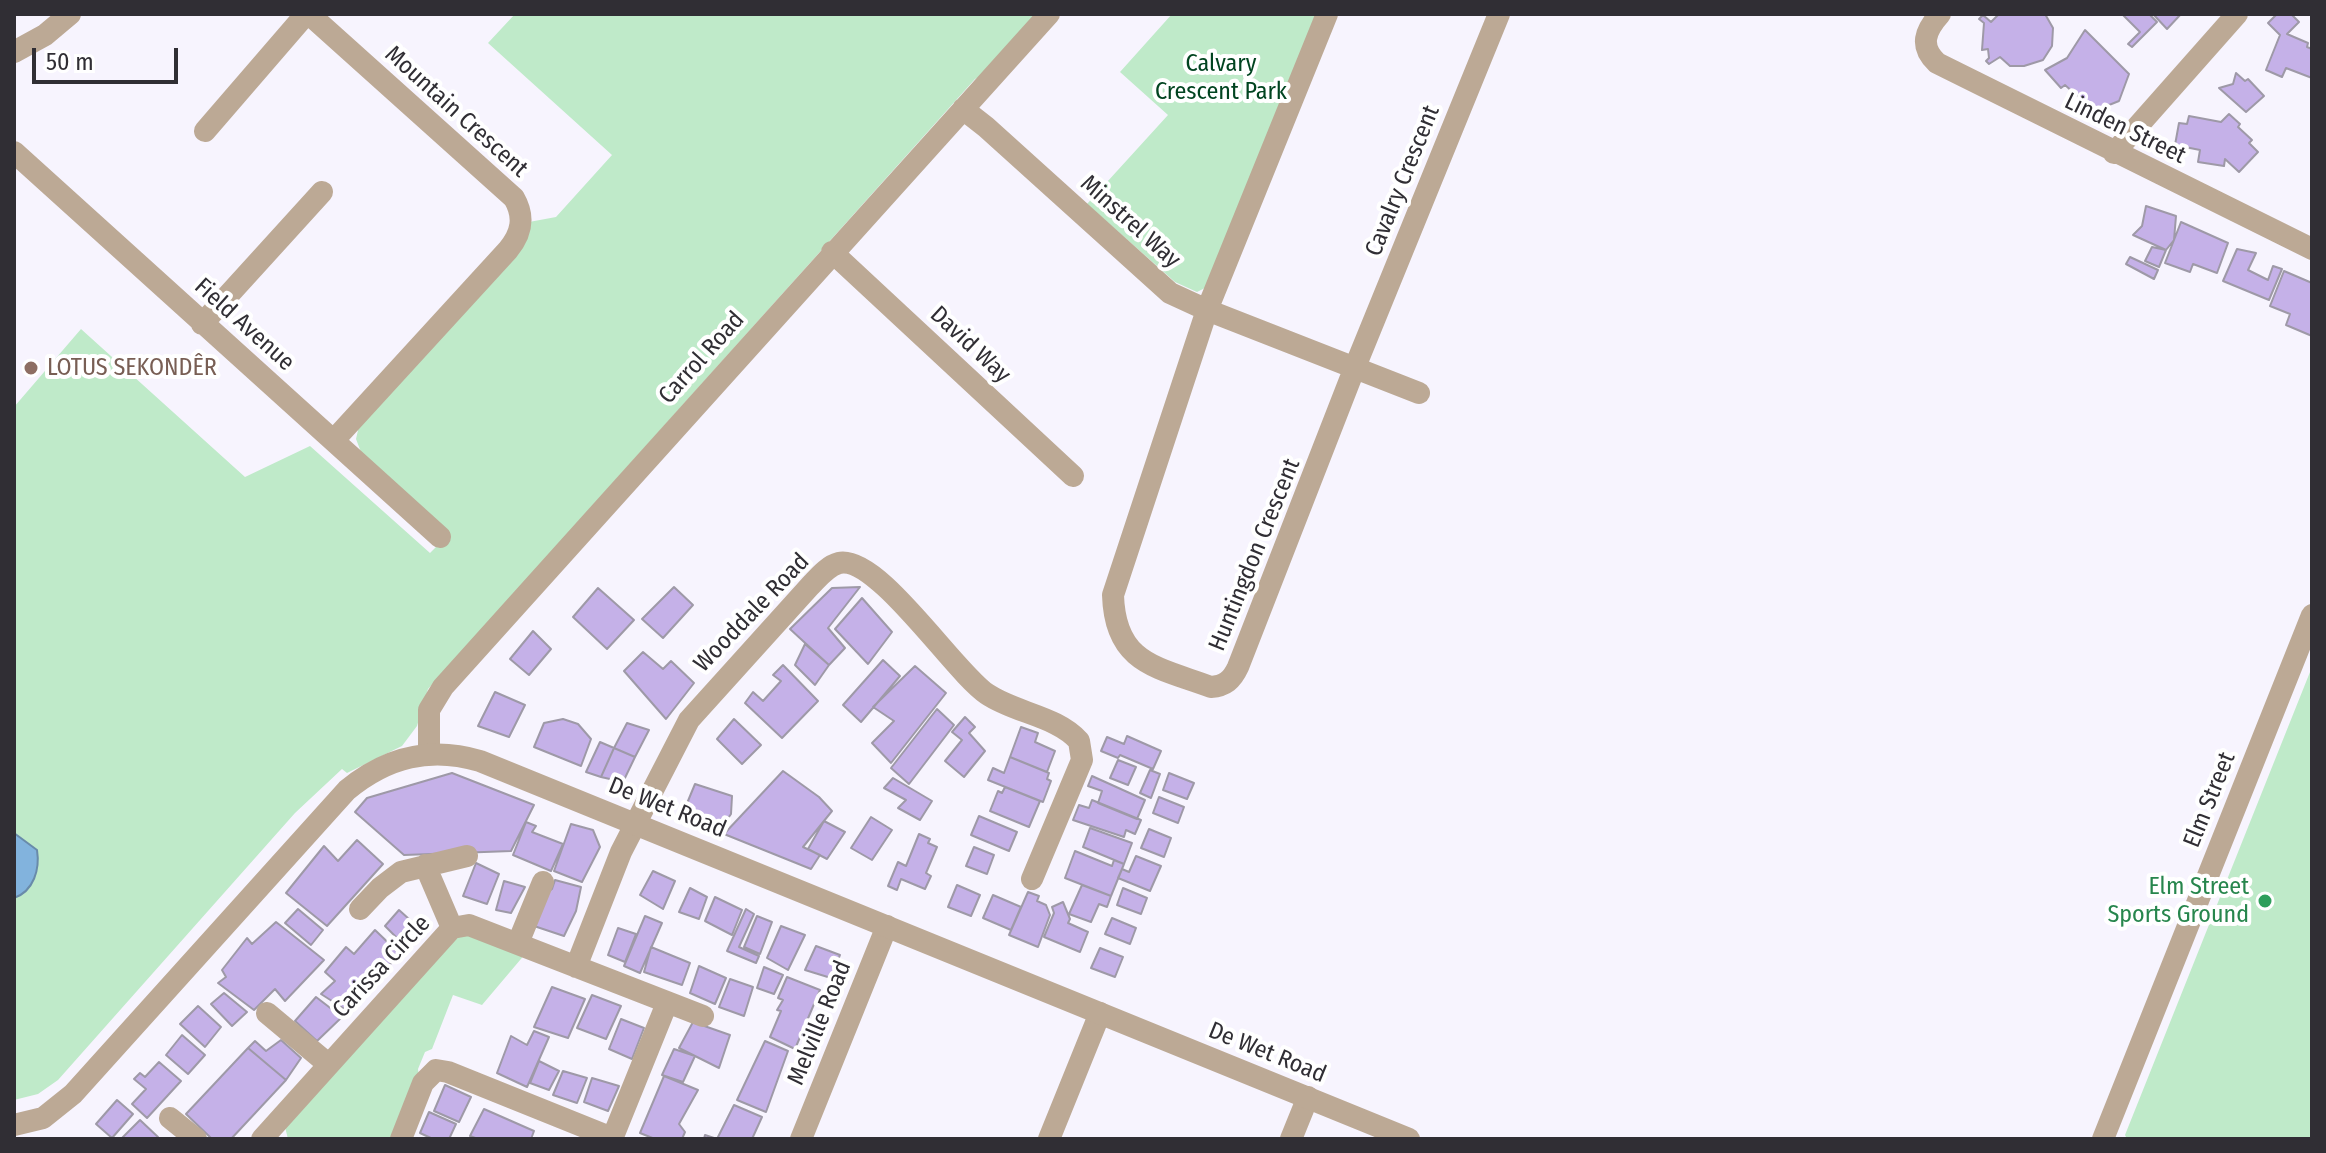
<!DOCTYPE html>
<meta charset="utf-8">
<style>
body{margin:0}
#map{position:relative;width:2326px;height:1153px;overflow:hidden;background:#f7f4fe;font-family:"Fira Sans Condensed",sans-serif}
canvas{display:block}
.frame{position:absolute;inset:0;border:16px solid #302e34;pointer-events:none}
.scale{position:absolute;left:32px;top:48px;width:146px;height:36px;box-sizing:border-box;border:4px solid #302e34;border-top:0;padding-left:10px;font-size:24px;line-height:28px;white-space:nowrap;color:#302e34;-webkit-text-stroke:6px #fff;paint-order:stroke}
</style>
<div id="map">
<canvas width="2326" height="1153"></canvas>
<div class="frame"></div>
<div class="scale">50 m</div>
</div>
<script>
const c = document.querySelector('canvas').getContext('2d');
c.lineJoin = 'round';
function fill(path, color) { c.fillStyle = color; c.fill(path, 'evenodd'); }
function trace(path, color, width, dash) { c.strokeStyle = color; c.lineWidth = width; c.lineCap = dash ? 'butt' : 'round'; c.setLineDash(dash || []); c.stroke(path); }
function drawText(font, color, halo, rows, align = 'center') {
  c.font = font + ' "Fira Sans Condensed",sans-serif'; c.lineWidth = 8; c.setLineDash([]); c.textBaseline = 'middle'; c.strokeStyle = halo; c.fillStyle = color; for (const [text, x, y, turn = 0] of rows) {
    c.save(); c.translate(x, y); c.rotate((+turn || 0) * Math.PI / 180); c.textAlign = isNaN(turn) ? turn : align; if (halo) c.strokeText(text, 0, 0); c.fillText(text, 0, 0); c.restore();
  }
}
const green = new Path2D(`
 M515 14H1042L989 73 975 79 428 689 417 726 402 746 347 773 342 769 295 813 58 1080 38 1094 14 1100V407L81 329 245 477 310 446 430 553 449 534 361 452 356 439 359 426 529 222 556 217 612 155 488 43Z
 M1172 14H1318L1207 287 1197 292 1175 282 1087 204 1168 115 1120 72Z
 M2312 667V1139H2127L2125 1135Z
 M461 932 526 953 482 1005 453 995 432 1049 425 1052 418 1069 419 1077 395 1139H288L285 1127Z`);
const water = new Path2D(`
 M14 833 37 850C40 869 34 891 14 898Z`);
const building = new Path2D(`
 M1999 14H2045L2053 28 2052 46 2043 60 2024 66H2010L2000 57 1989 64 1986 61 1989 58 1988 49 1982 50 1984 23 1979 19 1983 15 1991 22Z
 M2122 14H2149L2157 22 2132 47 2128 44 2140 32Z
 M2153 14H2181L2167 29Z
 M2277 14H2291L2299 22 2287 34 2308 43 2307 47 2312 49V78L2286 68 2282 77 2266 70 2280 35 2268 23Z
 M2085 30 2129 74 2119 101 2094 111 2065 85 2061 88 2045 70 2067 58Z
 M2236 73 2245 81 2248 79 2264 96 2246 112 2219 88 2233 84Z
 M2229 114 2240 124 2238 127 2252 140 2249 143 2258 152 2239 172 2225 159 2224 166 2198 162 2200 150 2175 145 2179 123 2187 124 2189 116 2221 122Z
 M2146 206 2176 216 2174 240 2166 250 2133 235 2142 226Z
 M2181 222 2228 243 2217 273 2193 264 2190 272 2165 263Z
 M2152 247 2166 250 2159 267 2145 261Z
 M2237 249 2256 253 2248 270 2268 280 2273 266 2282 269 2269 300 2223 281Z
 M2130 257 2158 270 2154 279 2126 264Z
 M2284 271 2312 283V336L2286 325 2290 314 2270 306Z
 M674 587 693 605 663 638 642 619Z
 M860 587 828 628 845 648 829 665 790 629 832 588Z
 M598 588 634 620 607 649 573 617Z
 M862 598 892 632 868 664 835 629Z
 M533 631 551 649 529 675 510 659Z
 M805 644 829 665 815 685 795 665Z
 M643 652 663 669 671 661 694 683 666 719 624 671Z
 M883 660 900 676 861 722 843 705Z
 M783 665 818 701 782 738 745 703 753 692 763 701 781 681 773 675Z
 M915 666 946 693 891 763 872 743 894 721 873 707Z
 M495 692 525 705 509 737 478 726Z
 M937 709 954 725 909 784 891 768Z
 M965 717 975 727 969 733 985 751 964 777 945 761 962 740 952 732Z
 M563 719 578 724 591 739 581 766 534 747 544 723Z
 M734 719 761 745 742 764 717 739Z
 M627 723 649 730 635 757 614 748Z
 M1021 727 1038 733 1035 742 1055 751 1047 772 1010 757Z
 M1127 736 1161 751 1153 769 1120 755 1118 758 1101 751 1107 737 1124 744Z
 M600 742 614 748 601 777 586 772Z
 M614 748 635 757 623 782 601 777Z
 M1010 757 1049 773 1047 779 1051 781 1043 802 988 780 993 768 1004 773Z
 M1118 760 1136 767 1128 785 1110 778Z
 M1150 770 1160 774 1151 798 1140 793Z
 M783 771 819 797 832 811 803 847 820 855 811 869 724 834Z
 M452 773 534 805 511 851 404 855 355 812 367 798Z
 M1169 773 1194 783 1187 799 1163 790Z
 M1092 776 1145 800 1137 819 1098 803 1102 791 1088 786Z
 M893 778 932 801 920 820 898 808 906 800 884 788Z
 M695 784 732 796 731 814 719 831 683 813Z
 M1005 787 1040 801 1029 827 990 811 998 791 1002 793Z
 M1159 797 1184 807 1178 823 1153 813Z
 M1092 800 1141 820 1135 834 1126 830 1124 837 1073 820 1079 805 1089 808Z
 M979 816 1017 832 1009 851 971 835Z
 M871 817 892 830 872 860 851 848Z
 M824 821 845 832 827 859 808 849Z
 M526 822 536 826 532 832 563 844 551 871 513 855Z
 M571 824 593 830 600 847 582 882 554 871Z
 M1090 828 1132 843 1124 864 1083 847Z
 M1149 829 1171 838 1164 857 1141 848Z
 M919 834 930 839 928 843 937 847 926 873 931 876 925 889 901 879 897 890 888 886 898 862 906 866Z
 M357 840 383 864 327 926 286 893 324 846 338 861Z
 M974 847 994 855 987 874 966 866Z
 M1075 851 1112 866 1114 860 1124 864 1111 896 1065 878Z
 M1136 856 1161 866 1150 891 1118 878 1122 869 1129 872Z
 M476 863 499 874 487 904 463 896Z
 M653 871 675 881 663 909 640 895Z
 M555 880 581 887 576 911 564 936 531 925 541 897 552 889Z
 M504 881 525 887 511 913 496 910Z
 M957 885 980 895 971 916 948 907Z
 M1082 885 1111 896 1107 907 1099 904 1091 922 1069 914Z
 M690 888 707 897 699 919 679 912Z
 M1123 888 1147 898 1141 914 1117 905Z
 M1028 892 1039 896 1037 901 1046 905 1050 915 1038 947 1009 935Z
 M993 895 1021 907 1011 930 983 918Z
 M715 897 742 910 732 935 705 921Z
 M1063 902 1070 919 1068 923 1088 932 1080 952 1044 937 1054 913 1052 907Z
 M298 909 323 930 311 945 285 923Z
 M746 909 754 914 739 947 759 956 756 963 727 951Z
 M399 910 419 928 406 947 385 926Z
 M645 916 662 923 640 973 624 966Z
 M757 916 772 922 760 954 744 947Z
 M1112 918 1136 928 1130 944 1105 934Z
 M276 922 324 960 285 1001 275 989 254 1010 218 983 226 977 222 970 247 938 252 944Z
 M781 926 805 935 788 970 767 958Z
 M618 928 636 934 625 962 608 955Z
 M375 930 400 954 346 1010 321 994 335 981 325 972 346 947 354 954Z
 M816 946 840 955 831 978 805 970Z
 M651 947 690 963 682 985 644 972Z
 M1100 948 1123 957 1115 977 1091 968Z
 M699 966 726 978 715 1004 690 993Z
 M764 967 783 975 774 994 757 988Z
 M787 977 820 990 795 1049 770 1037 781 1011 777 1010 783 1000 778 998Z
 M730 979 753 987 744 1016 719 1007Z
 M552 987 585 999 568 1038 534 1027Z
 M224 993 247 1012 232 1026 211 1004Z
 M592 995 621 1006 606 1039 577 1028Z
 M316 997 342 1017 317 1041 295 1021Z
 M198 1006 221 1027 205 1047 180 1024Z
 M621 1019 644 1028 632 1059 609 1049Z
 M693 1022 730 1035 719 1068 679 1048Z
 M534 1031 549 1037 527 1087 497 1073 511 1036 527 1045Z
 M182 1035 205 1055 188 1074 166 1055Z
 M281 1040 301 1058 286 1080 248 1048 255 1041 266 1051Z
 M765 1041 788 1051 766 1112 737 1100Z
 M248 1048 286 1080 231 1139H212L186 1114Z
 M674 1049 695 1056 683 1082 662 1075Z
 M539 1061 559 1071 549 1090 530 1083Z
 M159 1062 181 1081 147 1118 132 1104 146 1089 134 1079 140 1073 145 1077Z
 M563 1071 587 1078 577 1103 553 1095Z
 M664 1076 698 1090 679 1124 685 1132 682 1139H655L640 1133Z
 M592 1078 619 1086 608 1111 584 1102Z
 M445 1085 471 1097 459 1122 434 1111Z
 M117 1100 133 1114 112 1138 96 1124Z
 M734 1105 762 1117 752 1139H704L705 1135 717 1139Z
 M484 1109 534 1131 531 1139H478L470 1136Z
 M429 1112 456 1124 449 1139H433L420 1133Z
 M140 1120 158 1137 156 1139H121Z`);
const minor = new Path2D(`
 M309 14 514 198C525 217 522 233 508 250L334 440
 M1327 14 1207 310 1113 595C1115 664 1157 667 1211 687 1225 686 1232 680 1238 667L1355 367 1499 14
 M1940 14C1925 31 1919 46 1937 63L2312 249
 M14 52 45 35 70 14
 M963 109 986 127 1170 293 1207 310 1419 393
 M205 131 306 14
 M14 152 440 537
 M2114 153 2237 14
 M832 252 1073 476
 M202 324 322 192
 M429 753V710L443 687 1049 14
 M425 865 452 928
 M360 909 380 888 401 872 467 856
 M518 943 543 882
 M576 967 621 852 689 720 810 586C818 578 827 566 839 563 877 554 954 672 987 694 1015 713 1057 716 1079 741L1082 760 1032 879
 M267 1013 328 1064
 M170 1118 196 1139
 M262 1139 452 928 469 925 703 1016
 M401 1139 423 1083 436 1070 448 1072 612 1138
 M612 1139 667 1003
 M801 1139 887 926
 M1049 1139 1100 1013
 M1291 1139 1308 1097
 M2103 1139 2312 615`);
const tertiary = new Path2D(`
 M14 1125 43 1118 73 1094 347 790C387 757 430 746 480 761L1409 1139`);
const markers = [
 [31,368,8,"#8d6e63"],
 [2265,901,8,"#2e9e5b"]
];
const parkNames = [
 ["Calvary",1221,64],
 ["Crescent Park",1221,92]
];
const streetNames = [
 ["Mountain Crescent",456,112,42],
 ["Linden Street",2125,129,26],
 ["Cavalry Crescent",1403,181,-68],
 ["Minstrel Way",1130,222,42],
 ["Field Avenue",244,325,42],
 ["David Way",970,345,43],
 ["Carrol Road",702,358,-48],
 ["Huntingdon Crescent",1255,555,-68],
 ["Wooddale Road",752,613,-46],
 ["Elm Street",2210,800,-68],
 ["De Wet Road",667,808,22],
 ["Carissa Circle",382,967,-47],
 ["Melville Road",820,1023,-68],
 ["De Wet Road",1267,1053,22]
];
const educationNames = [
 ["LOTUS SEKONDÊR",47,368]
];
const leisureNames = [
 ["Elm Street",2249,887],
 ["Sports Ground",2249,915]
];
fill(green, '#bfeac9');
fill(water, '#82b3dd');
trace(water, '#698baa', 2);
fill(building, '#c5b1e8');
trace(building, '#9e99a7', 2);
trace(minor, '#bca995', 22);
trace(tertiary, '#bca995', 22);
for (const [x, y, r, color] of markers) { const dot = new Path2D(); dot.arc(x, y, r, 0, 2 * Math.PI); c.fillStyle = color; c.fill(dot); trace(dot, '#fff', 3); }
drawText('24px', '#014420', '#fff', parkNames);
drawText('24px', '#302e34', '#fff', streetNames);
drawText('24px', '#785e54', '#fff', educationNames, 'left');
drawText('24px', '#27864d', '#fff', leisureNames, 'right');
</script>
